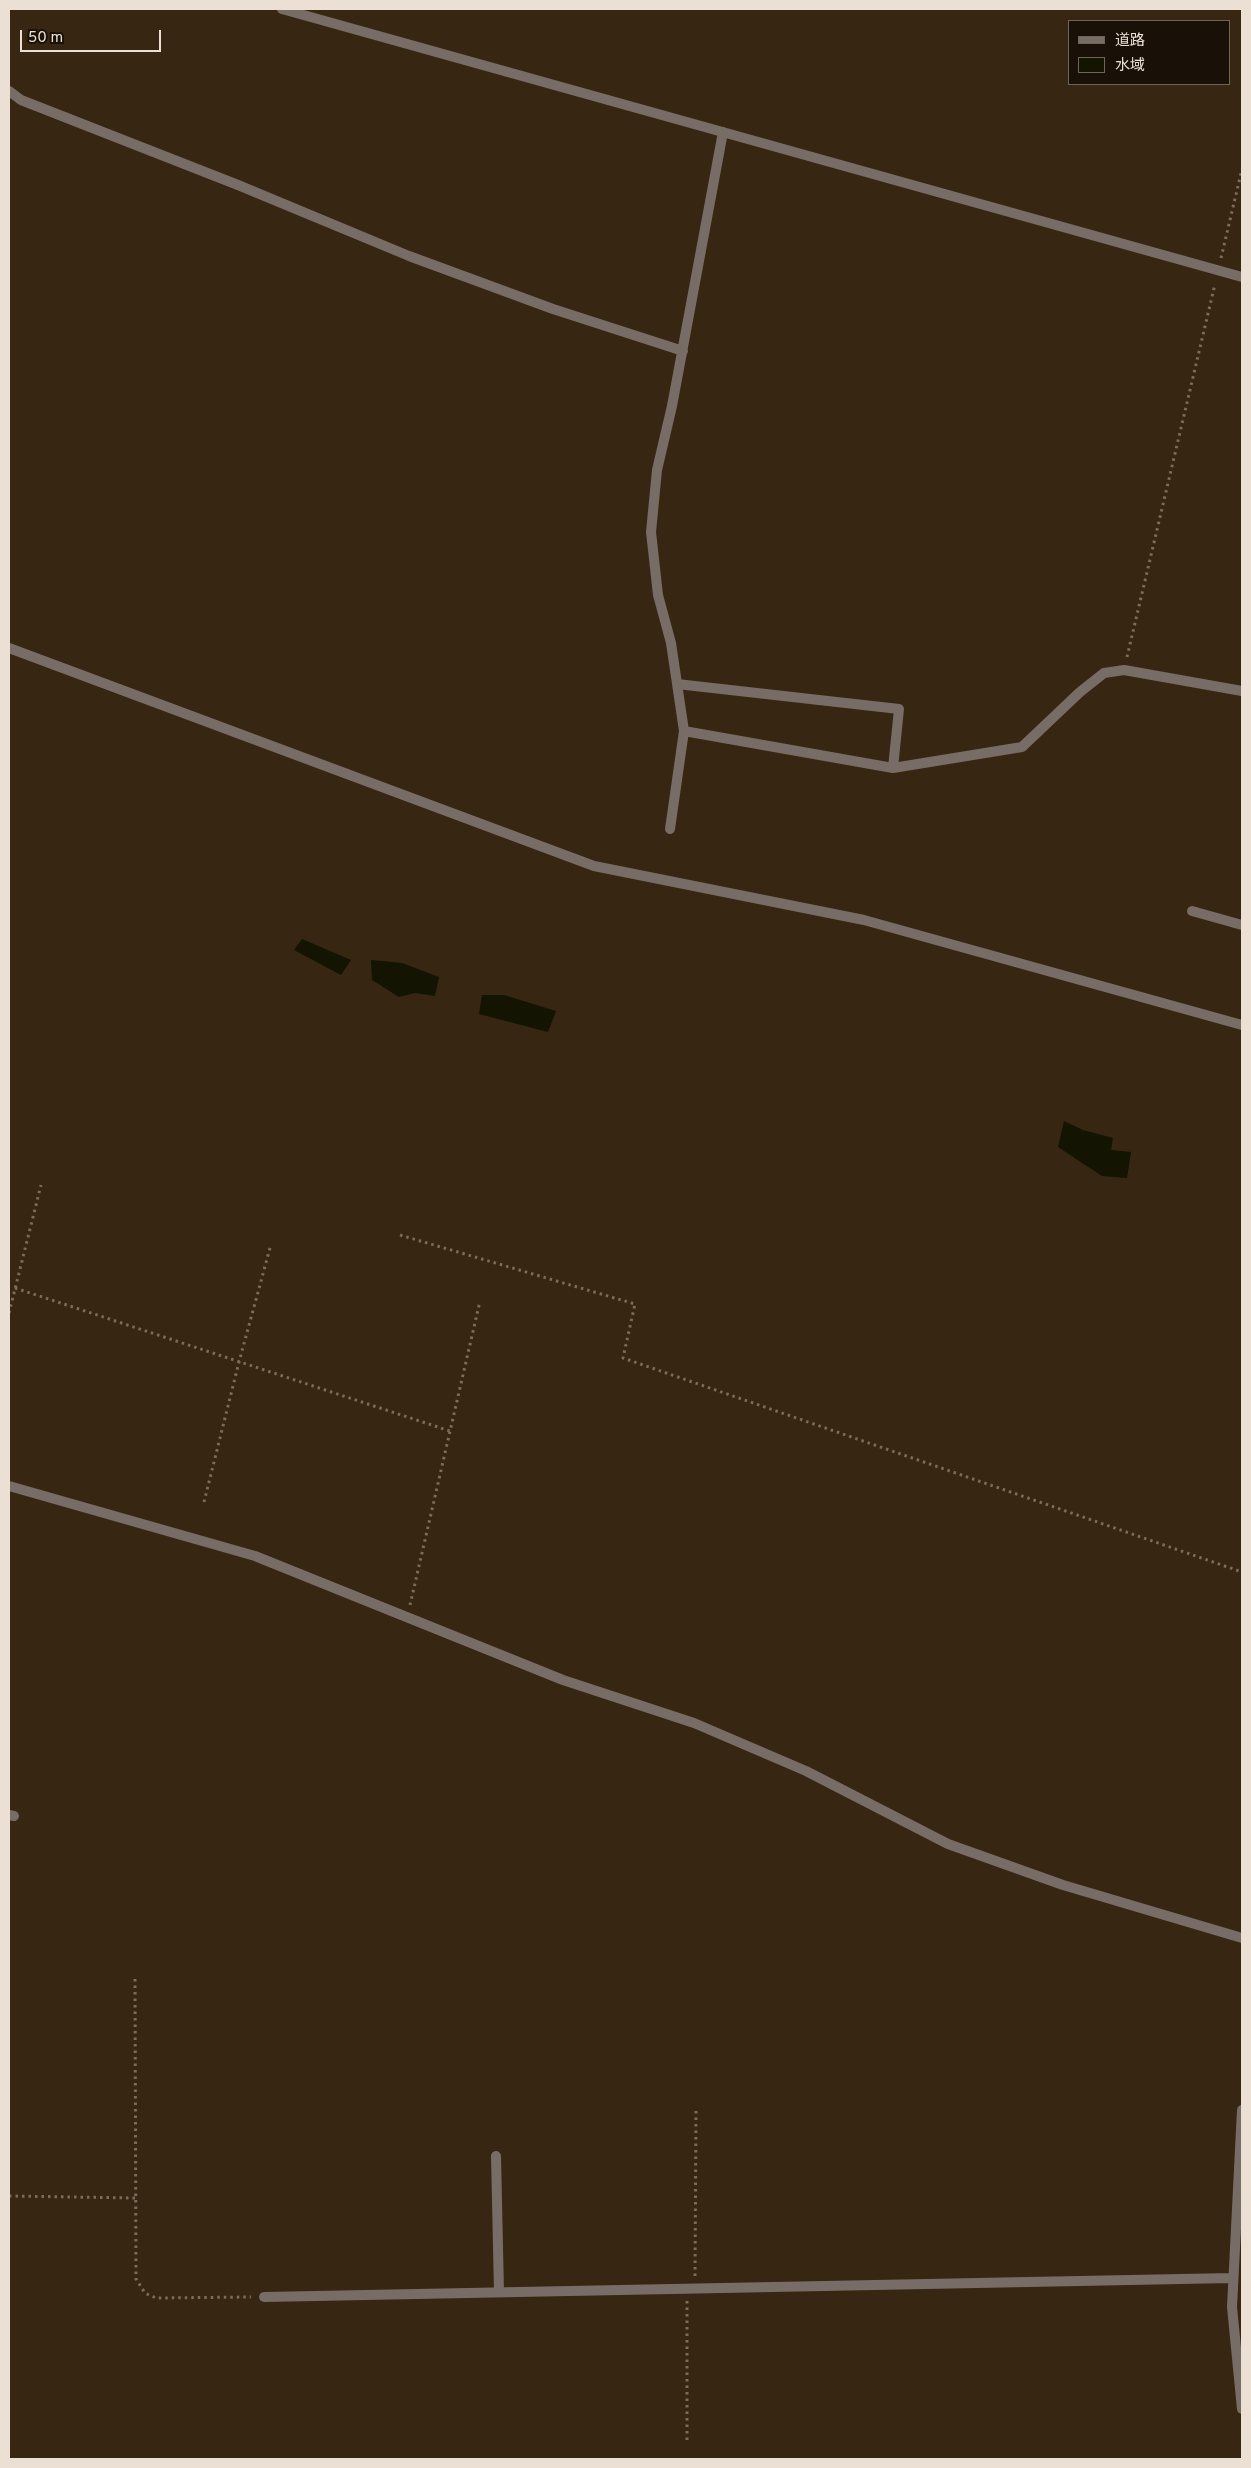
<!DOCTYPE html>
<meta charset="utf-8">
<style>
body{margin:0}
#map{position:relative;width:1251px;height:2468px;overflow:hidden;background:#372612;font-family:Overpass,"Noto Sans SC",sans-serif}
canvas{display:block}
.frame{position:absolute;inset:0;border:10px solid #ece0d4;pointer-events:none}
.legend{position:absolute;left:1068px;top:20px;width:162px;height:65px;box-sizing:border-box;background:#191108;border:1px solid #6d645a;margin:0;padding:6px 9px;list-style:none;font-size:15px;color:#ece0d4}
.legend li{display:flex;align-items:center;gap:10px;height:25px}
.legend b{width:25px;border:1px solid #6d645a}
.scale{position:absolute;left:20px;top:30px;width:141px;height:22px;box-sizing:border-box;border:2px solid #ece0d4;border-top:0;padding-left:6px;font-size:15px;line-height:18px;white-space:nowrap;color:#ece0d4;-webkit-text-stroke:4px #191108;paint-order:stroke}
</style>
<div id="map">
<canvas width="1251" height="2468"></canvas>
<div class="frame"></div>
<ul class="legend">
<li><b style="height:6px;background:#786c66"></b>道路</li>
<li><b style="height:14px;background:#131401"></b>水域</li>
</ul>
<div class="scale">50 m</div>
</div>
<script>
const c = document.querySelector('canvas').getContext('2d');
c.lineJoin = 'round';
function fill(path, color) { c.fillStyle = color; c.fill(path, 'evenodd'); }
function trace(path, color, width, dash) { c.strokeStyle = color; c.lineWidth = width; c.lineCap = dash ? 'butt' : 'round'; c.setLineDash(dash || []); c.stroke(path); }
const water = new Path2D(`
 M302 939 351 960 341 975 294 950Z
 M371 960 402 963 439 977 435 996 415 993 399 997 372 980Z
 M482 995H504L556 1011 548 1032 479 1014Z
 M1064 1121 1083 1130 1113 1138 1111 1150 1131 1152 1127 1178 1102 1176 1058 1147Z`);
const path = new Path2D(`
 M1221 258 1242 169
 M1127 657 1215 284
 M400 1235 635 1304 623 1358 1242 1572
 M15 1288 450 1431
 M9 1313 41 1185
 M204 1502 239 1362 270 1248
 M410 1605 480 1301
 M135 1979 136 2279 145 2293 156 2298 251 2297
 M9 2196 136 2198
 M695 2276 696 2110
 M687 2440V2301`);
const lane = new Path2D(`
 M1192 911 1242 925
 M9 1815 14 1816
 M496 2156 499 2292`);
const street = new Path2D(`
 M282 9 1242 277
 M9 91 21 100 238 185 409 256 553 309 683 351
 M9 648 594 866 864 920 1242 1025
 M677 684 899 709 893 768
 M684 731 893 768 1022 747 1080 692 1104 673 1124 670 1242 691
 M670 829 684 731 671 643 658 595 651 532 657 470 672 406 723 132
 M9 1486 255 1556 563 1680 694 1723 806 1771 948 1844 1063 1885 1242 1938
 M1242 2110 1232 2307 1242 2409
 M264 2297 1232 2278`);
fill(water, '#131401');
trace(path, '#7b6c5b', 3, [2.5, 4]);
trace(lane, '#786c66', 10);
trace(street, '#786c66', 10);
</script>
